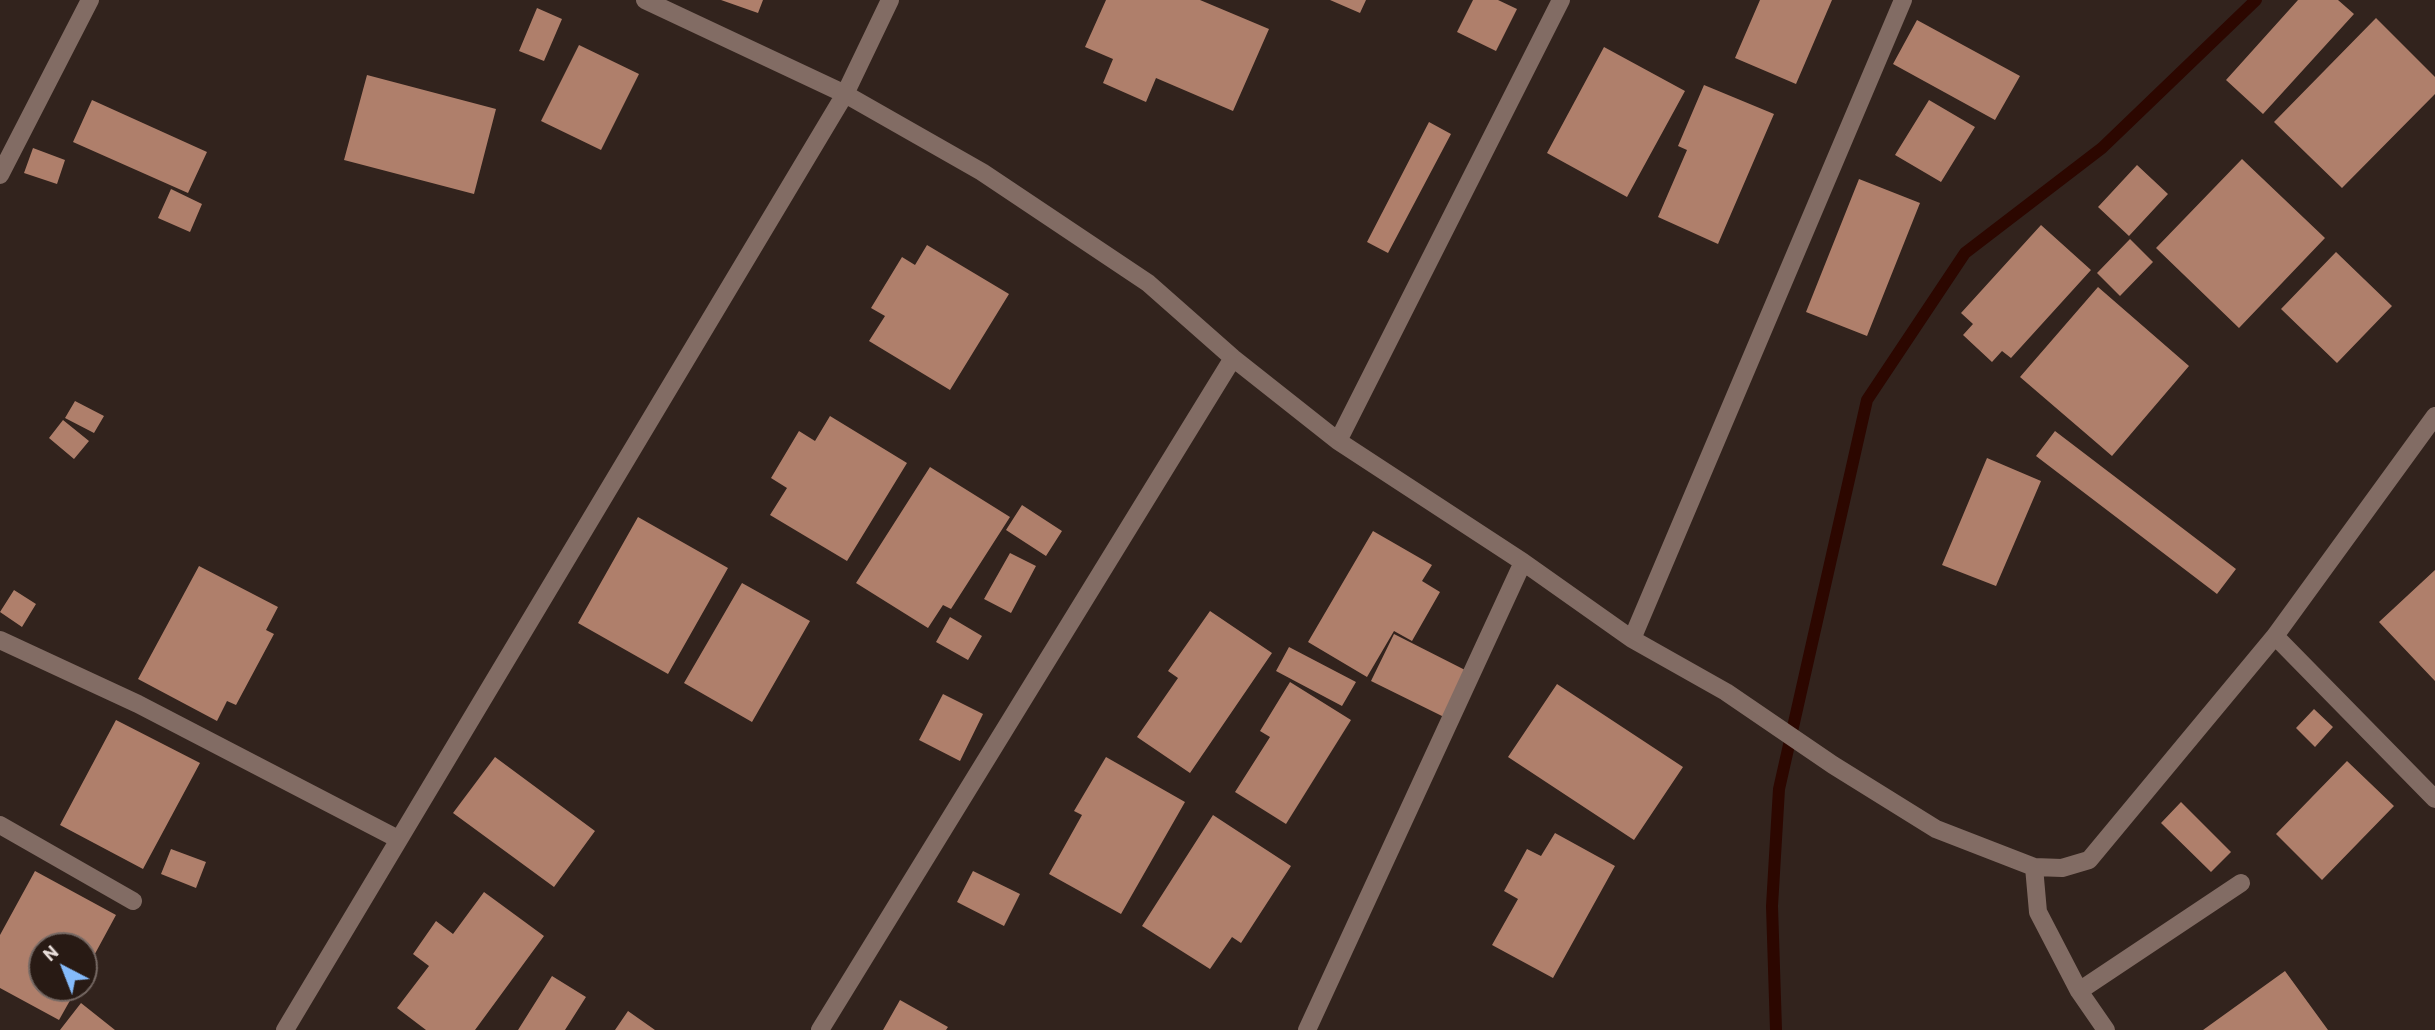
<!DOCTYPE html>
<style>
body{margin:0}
#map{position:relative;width:2435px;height:1030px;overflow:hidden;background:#32231d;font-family:Barlow,sans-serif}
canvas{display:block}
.north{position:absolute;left:28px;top:932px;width:70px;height:70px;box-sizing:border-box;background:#281a14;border:2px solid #756863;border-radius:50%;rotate:318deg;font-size:19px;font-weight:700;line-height:28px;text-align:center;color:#e8ddd9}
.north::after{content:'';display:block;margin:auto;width:24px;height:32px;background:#85bbfb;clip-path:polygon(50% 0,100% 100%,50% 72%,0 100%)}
</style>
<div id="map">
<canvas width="2435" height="1030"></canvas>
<div class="north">N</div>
</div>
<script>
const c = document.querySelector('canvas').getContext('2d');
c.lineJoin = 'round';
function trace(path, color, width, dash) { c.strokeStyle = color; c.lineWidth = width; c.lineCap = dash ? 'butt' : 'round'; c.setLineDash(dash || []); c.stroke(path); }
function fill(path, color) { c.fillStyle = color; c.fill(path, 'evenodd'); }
const stream = new Path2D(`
 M1776 1030 1772 906 1779 789 1867 400 1965 253 2102 148 2256 0`);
const building = new Path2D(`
 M721 0H763L758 13Z
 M1106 0H1200L1269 29 1233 111 1156 78 1146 102 1103 83 1113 59 1085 47Z
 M1330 0H1366L1360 13Z
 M1473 0H1498L1517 9 1496 51 1457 32Z
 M1760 0H1832L1796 84 1735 58Z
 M2298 0H2338L2354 14 2263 114 2226 80Z
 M537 8 562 19 544 61 519 51Z
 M2376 18 2435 77V94L2342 188 2274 122Z
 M1917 20 2020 76 1995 120 1893 64Z
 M579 45 639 74 601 150 541 121Z
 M1604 47 1685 91 1627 197 1547 153Z
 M367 75 496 109 474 194 344 160Z
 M1704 85 1774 114 1718 244 1658 217 1687 150 1678 146Z
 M92 100 207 152 188 193 73 142Z
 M1929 100 1975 127 1941 182 1895 155Z
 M1429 122 1451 134 1388 253 1367 242Z
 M33 148 65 160 57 184 24 173Z
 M2242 159 2325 238 2239 328 2156 248Z
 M2137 165 2168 194 2129 236 2098 207Z
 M1859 179 1920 203 1867 336 1806 312Z
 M171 189 202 204 190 232 158 218Z
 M2041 225 2091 270 2011 358 2002 351 1992 362 1963 335 1973 324 1961 313Z
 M2130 239 2153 262 2120 296 2097 273Z
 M927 245 1009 294 950 390 869 341 885 316 871 308 902 257 915 265Z
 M2336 252 2392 306 2337 363 2281 309Z
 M2098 287 2189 366 2112 456 2020 377Z
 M75 401 104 416 94 433 65 418Z
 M830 416 907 463 847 561 770 515 787 488 771 478 799 431 815 441Z
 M63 420 89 441 74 459 49 438Z
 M2055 431 2236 569 2217 594 2036 456Z
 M1987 458 2041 481 1996 586 1942 565Z
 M930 467 1010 517 951 609 943 605 928 628 856 583Z
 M1022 505 1062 531 1046 556 1006 530Z
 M638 517 728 568 668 674 578 623Z
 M1373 531 1432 565 1422 581 1440 592 1412 641 1394 631 1367 677 1308 642Z
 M1010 553 1036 566 1011 613 984 599Z
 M199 566 278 607 266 630 274 634 236 705 227 701 217 721 138 679Z
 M2435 570V681L2379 622Z
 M742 583 810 621 752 722 684 683Z
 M14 590 36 604 22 627 0 612Z
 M1210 611 1272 653 1190 773 1137 737 1178 678 1168 671Z
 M950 617 982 636 968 660 936 642Z
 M1394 634 1467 671 1444 717 1371 681Z
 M1289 647 1356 682 1342 706 1276 671Z
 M1290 682 1351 720 1286 824 1235 792 1270 737 1260 731Z
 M1557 684 1683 767 1634 840 1508 757Z
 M943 694 983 714 960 761 919 740Z
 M2314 709 2333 727 2315 747 2296 728Z
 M116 720 200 763 143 869 60 825Z
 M495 757 595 831 554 887 453 813Z
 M1106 757 1185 802 1121 914 1049 874 1082 815 1074 811Z
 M2347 761 2394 806 2322 880 2276 834Z
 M2181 802 2231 852 2211 872 2161 823Z
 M1213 815 1291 866 1241 943 1232 937 1210 969 1142 926Z
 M1555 833 1615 866 1553 978 1492 945 1518 899 1504 891 1527 849 1541 856Z
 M171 849 206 862 196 888 161 874Z
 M35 871 116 915 84 974V946H42V988H77L59 1020 0 988V935Z
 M973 871 1020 894 1004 926 957 902Z
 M484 892 544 936 475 1030H426L397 1008 429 966 413 954 436 921 453 934Z
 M2285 971 2328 1030H2203Z
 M552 976 586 997 565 1030H518Z
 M900 1000 948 1027 946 1030H883Z
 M81 1003 115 1030H60Z
 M628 1011 655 1030H615Z`);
const minor = new Path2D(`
 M645 0 845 94 982 172 1148 283 1233 358 1338 441 1523 562 1632 639 1726 692 1833 765 1936 829 2034 867 2062 868 2089 860 2275 636 2435 416
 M0 175 90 0
 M1338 441 1561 0
 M2275 636 2435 799
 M1632 639 1903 0
 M0 640 138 704 398 839
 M0 825 133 901
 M2034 867 2038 912 2079 991 2106 1030
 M2079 991 2241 883
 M285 1030 845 94 890 0
 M820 1030 1233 358
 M1307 1030 1523 562`);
trace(stream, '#2c0700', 12);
fill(building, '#af7f6b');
trace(minor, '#826c64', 18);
</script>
